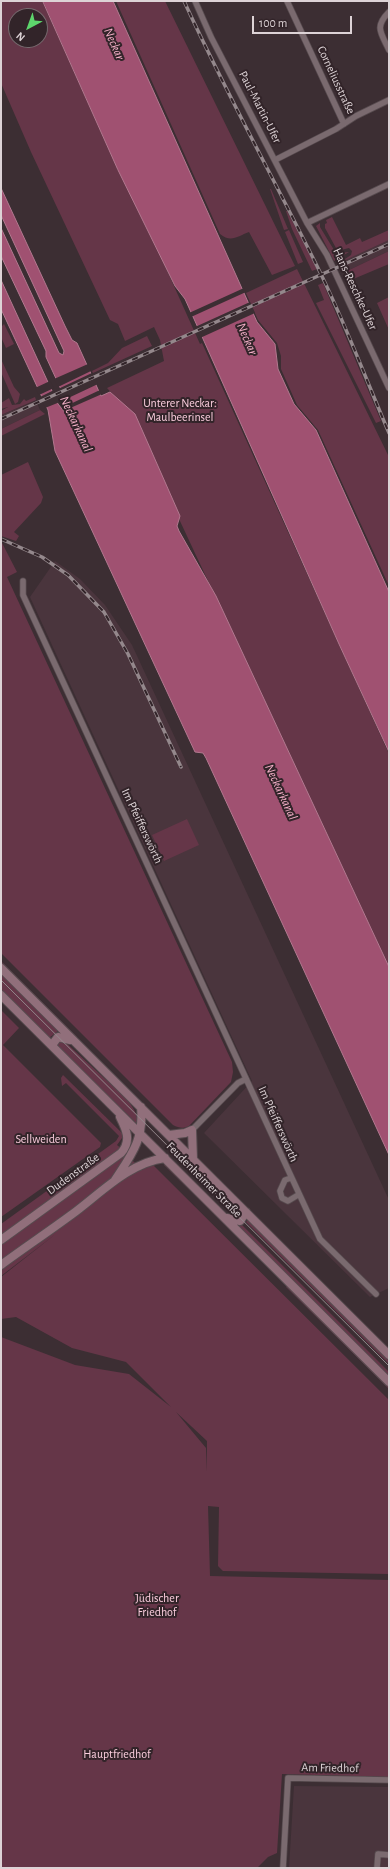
<!DOCTYPE html>
<meta charset="utf-8">
<style>
body{margin:0}
#map{position:relative;width:390px;height:1869px;overflow:hidden;background:#3c2e33;font-family:"Alegreya Sans",sans-serif}
canvas{display:block}
.frame{position:absolute;inset:0;border:2px solid #ddd3d6;pointer-events:none}
.north{position:absolute;left:8px;top:8px;width:40px;height:40px;box-sizing:border-box;background:#322429;border:1px solid #766a6e;border-radius:50%;rotate:221deg;font-size:11px;font-weight:700;line-height:16px;text-align:center;color:#ddd3d6}
.north::after{content:'';display:block;margin:auto;width:14px;height:18px;background:#5dd56c;clip-path:polygon(50% 0,100% 100%,50% 72%,0 100%)}
.scale{position:absolute;left:252px;top:16px;width:100px;height:18px;box-sizing:border-box;border:2px solid #ddd3d6;border-top:0;padding-left:5px;font-size:12px;line-height:14px;white-space:nowrap;color:#ddd3d6;-webkit-text-stroke:3px #322429;paint-order:stroke}
</style>
<div id="map">
<canvas width="390" height="1869"></canvas>
<div class="frame"></div>
<div class="north">N</div>
<div class="scale">100 m</div>
</div>
<script>
const c = document.querySelector('canvas').getContext('2d');
c.lineJoin = 'round';
function fill(path, color) { c.fillStyle = color; c.fill(path, 'evenodd'); }
function trace(path, color, width, dash) { c.strokeStyle = color; c.lineWidth = width; c.lineCap = dash ? 'butt' : 'round'; c.setLineDash(dash || []); c.stroke(path); }
function drawText(font, color, halo, rows, align = 'center') {
  c.font = font + ' "Alegreya Sans",sans-serif'; c.lineWidth = 4; c.setLineDash([]); c.textBaseline = 'middle'; c.strokeStyle = halo; c.fillStyle = color; for (const [text, x, y, turn = 0] of rows) {
    c.save(); c.translate(x, y); c.rotate((+turn || 0) * Math.PI / 180); c.textAlign = isNaN(turn) ? turn : align; if (halo) c.strokeText(text, 0, 0); c.fillText(text, 0, 0); c.restore();
  }
}
const built = new Path2D(`
 M389 240V251L347 271 342 261Z
 M36 401 40 410 1 429V415Z
 M55 561 80 579 105 605 132 645 389 1200V1288L370 1297 204 1133 252 1081 30 597Z
 M294 1786 389 1787V1868H289Z`);
const green = new Path2D(`
 M1 1H46L200 344 202 343 389 754V968L129 412 107 388 164 361 160 340 154 327 125 341 118 324 110 320 31 152 1 83ZM16 16H40V40H16Z
 M116 1H165L295 266 272 275 249 232C238 236 231 243 220 234Z
 M270 189H271L288 229 284 230Z
 M286 211H287L317 269 312 271 292 229Z
 M332 217 346 245 360 238 362 242 389 230V240L339 263 351 255 352 251 349 248 341 250 336 248 325 228V224L327 223 326 220Z
 M320 223V227L334 250 339 253 349 252 334 261 316 226Z
 M289 230 303 262 298 264 285 232Z
 M389 251V264L351 280 347 271Z
 M297 269 389 457V586L318 430 297 405 281 369V356L277 343 258 320 246 293Z
 M323 283 381 421 376 423 316 303 324 300 318 285Z
 M389 297V330L377 303Z
 M4 324 14 344 6 348 1 337V327Z
 M147 336 152 346 93 373 92 371 108 363 122 348Z
 M1 359 14 387 20 394 18 402 15 404 1 372Z
 M35 397 36 400 1 415V411L8 407 1 409V403L9 398 12 405 20 404 24 399 26 401Z
 M40 410 45 414 1 436V429Z
 M28 462 43 497 41 503 14 532 19 536 16 541 1 536V475Z
 M1 541 17 572 7 577 232 1062 233 1072 231 1082 189 1126C183 1129 179 1128 173 1125L1 953Z
 M187 819 199 845 164 861 152 835Z
 M1 961 77 1037 76 1038 1 963Z
 M1 973 58 1031 49 1038 1 990Z
 M1 1010 19 1028 3 1045 101 1143 100 1147 1 1217Z
 M63 1040 127 1099C133 1108 138 1114 138 1125L57 1046V1042Z
 M63 1075 122 1133V1138L117 1145 128 1154 127 1155 142 1170 152 1164 389 1400V1574L223 1571 218 1566 219 1507 208 1506 210 1576 389 1580V1777L282 1774 277 1853 268 1857 257 1868H1V1337L75 1365 129 1374 171 1407 126 1362 72 1348 16 1317 1 1319V1277L57 1233 1 1276V1224L116 1141 119 1136 66 1083 62 1086 61 1078ZM176 1412 207 1441V1472L206 1448Z
 M165 1164 281 1280 164 1165Z
 M201 1174 242 1214 241 1217 199 1175Z
 M248 1220 389 1361V1364L246 1222Z
 M242 1225 389 1372V1377L238 1226Z
 M287 1286 389 1387V1389L286 1287Z`);
const water = new Path2D(`
 M43 1H113L257 322 275 344 278 369 294 404 316 430 389 592V752L339 644 204 341 185 299 175 286 118 170Z
 M1 188 65 326 72 340 77 343 101 396 110 392 135 414 180 516 177 526 179 531 216 596 389 967V1155L206 758 203 753 195 752 55 451 48 410 1 309V280L58 404 66 414 71 411 46 357V351L1 256V228L59 353 63 355 64 351 1 215Z`);
const pier = new Path2D(`
 M244 288 246 292 191 317 189 313Z
 M250 302 255 313 200 338 195 327Z
 M88 364 91 371 58 387 54 379Z
 M92 373 98 384 64 400 58 389Z
 M50 381 54 388 39 395 35 388Z
 M54 390 60 402 45 408 40 397Z
 M100 390 102 394 68 409 66 406Z`);
const street = new Path2D(`
 M195 1 211 37 307 223 327 255 389 388
 M287 1 344 124
 M389 12C374 27 381 33 389 50
 M275 160 336 129 356 116 389 100
 M307 223 389 184
 M23 581V595L320 1239 376 1294
 M192 1130 238 1083 246 1079
 M291 1178 285 1180 280 1191 282 1198 288 1201 298 1195
 M283 1868 288 1778 389 1780
 M377 1868 378 1854 389 1855`);
const secondary = new Path2D(`
 M1 968 389 1355
 M1 995 389 1382
 M52 1045 58 1037 70 1040
 M169 1135 185 1133 192 1130 193 1159
 M115 1180C132 1154 144 1139 141 1107
 M227 1218 240 1221 246 1212
 M1 1240 121 1153C132 1141 126 1129 120 1117
 M1 1265C24 1248 48 1232 71 1215 100 1194 128 1163 165 1158`);
const tram = new Path2D(`
 M1 980 389 1366`);
const rail = new Path2D(`
 M184 1C225 91 273 177 317 266 344 320 365 377 389 433
 M1 419 389 244
 M1 539 42 557 68 575 104 612 128 654 181 767`);
const streetNames = [
 ["Corneliusstraße",336,80,65],
 ["Paul-Martin-Ufer",260,107,63],
 ["Hans-Reschke-Ufer",355,289,65],
 ["Im Pfeifferswörth",142,826,65],
 ["Im Pfeifferswörth",278,1124,66],
 ["Dudenstraße",73,1174,-36],
 ["Feudenheimer Straße",204,1180,45],
 ["Am Friedhof",330,1768,1]
];
const parkNames = [
 ["Unterer Neckar:",180,403],
 ["Maulbeerinsel",180,417],
 ["Sellweiden",41,1139],
 ["Jüdischer",157,1598],
 ["Friedhof",157,1612],
 ["Hauptfriedhof",117,1754]
];
const waterNames = [
 ["Neckar",114,44,66],
 ["Neckar",247,339,66],
 ["Neckarkanal",76,424,65],
 ["Neckarkanal",281,792,65]
];
fill(built, '#4a353d');
fill(green, '#653648');
fill(water, '#a05171');
trace(water, '#b2788f', 1);
fill(pier, '#3c2e33');
trace(street, '#574b4f', 7);
trace(secondary, '#574b4f', 10);
trace(street, '#7a6a6f', 5.5);
trace(secondary, '#916f7b', 8);
trace(tram, '#94888c', 1);
trace(rail, '#94888c', 3.5);
trace(rail, '#322429', 2, [6]);
drawText('12px', '#ddd3d6', '#322429', streetNames);
drawText('12px', '#fccede', '#322429', parkNames);
drawText('italic 13px', '#f4b0c8', '#322429', waterNames);
</script>
